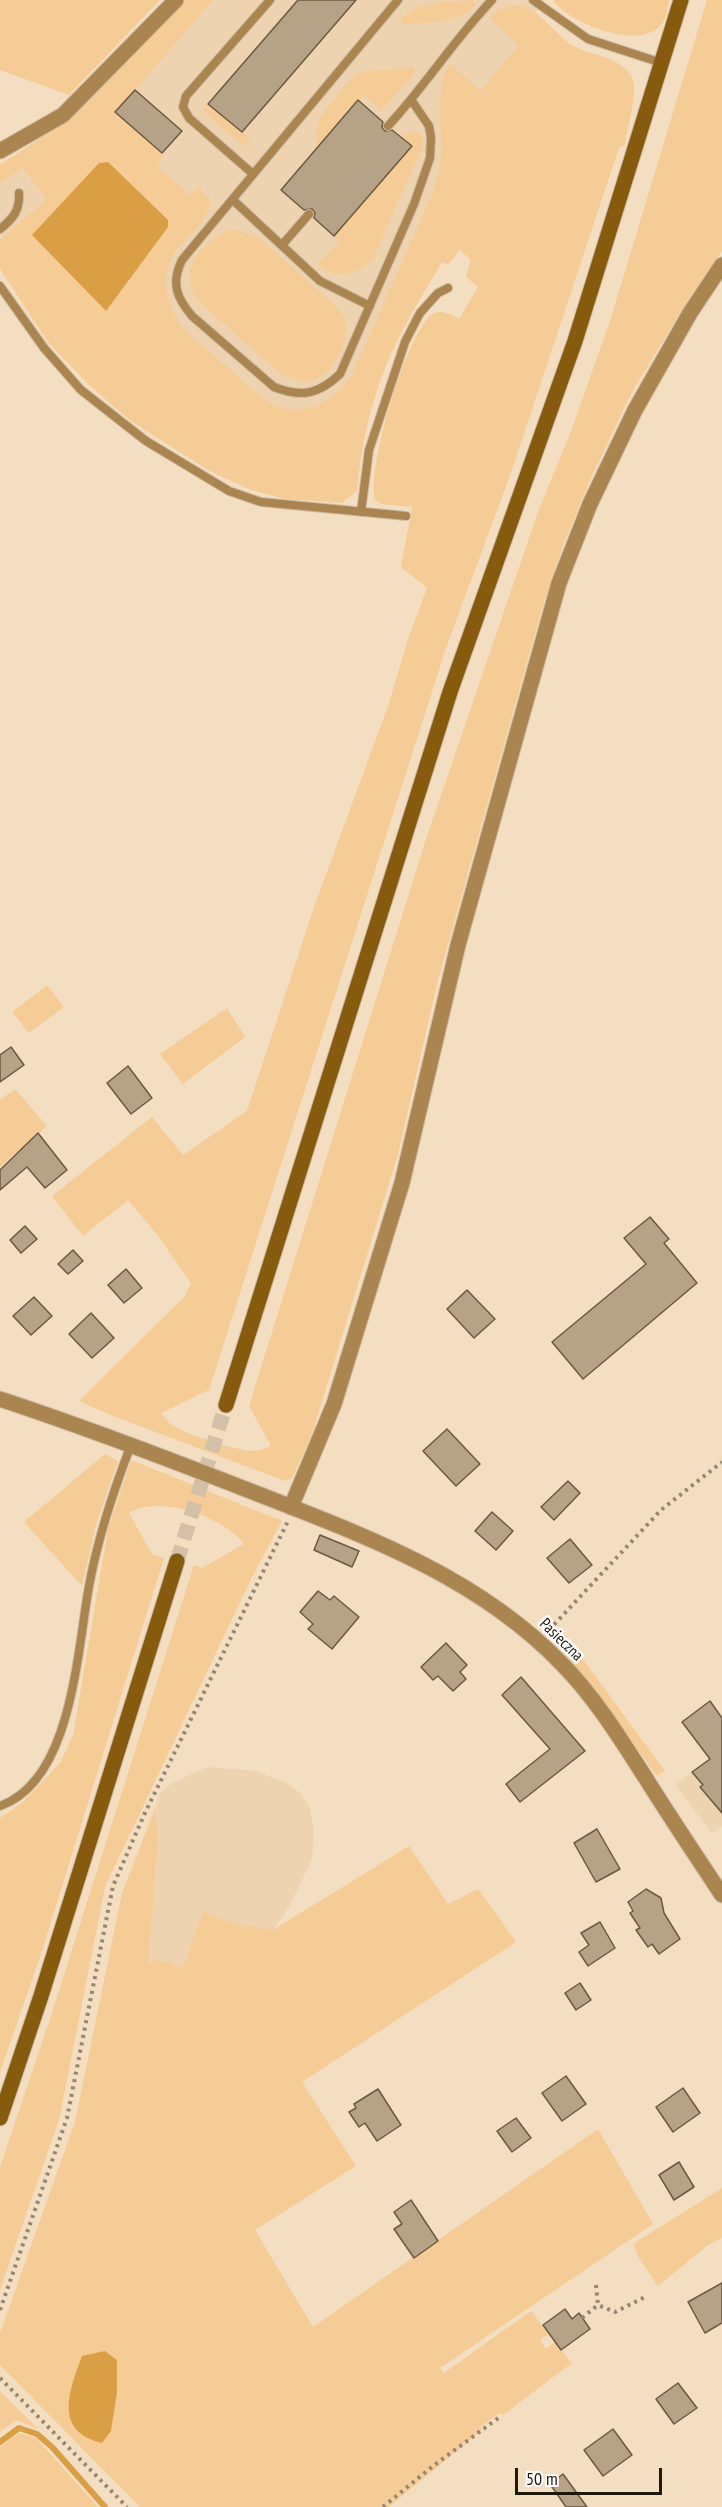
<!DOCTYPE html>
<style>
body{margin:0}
#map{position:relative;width:722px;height:2507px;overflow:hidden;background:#f3dec2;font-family:"PT Sans Narrow",sans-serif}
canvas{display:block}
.scale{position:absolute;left:515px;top:2468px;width:147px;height:27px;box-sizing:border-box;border:3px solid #1e170c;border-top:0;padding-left:8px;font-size:18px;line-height:21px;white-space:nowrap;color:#1e170c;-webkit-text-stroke:4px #fff;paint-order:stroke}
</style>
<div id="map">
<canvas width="722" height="2507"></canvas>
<div class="scale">50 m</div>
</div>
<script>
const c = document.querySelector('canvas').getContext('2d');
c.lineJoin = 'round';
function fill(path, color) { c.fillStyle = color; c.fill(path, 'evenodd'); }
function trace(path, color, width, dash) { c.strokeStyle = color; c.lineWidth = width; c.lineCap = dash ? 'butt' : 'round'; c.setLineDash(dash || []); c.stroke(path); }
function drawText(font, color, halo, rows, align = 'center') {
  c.font = font + ' "PT Sans Narrow",sans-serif'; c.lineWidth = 5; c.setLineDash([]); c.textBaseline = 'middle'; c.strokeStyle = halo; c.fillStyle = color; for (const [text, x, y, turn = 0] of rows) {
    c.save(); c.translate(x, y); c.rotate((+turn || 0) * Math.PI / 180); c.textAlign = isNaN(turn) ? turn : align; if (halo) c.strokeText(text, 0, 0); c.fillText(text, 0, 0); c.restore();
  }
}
const built = new Path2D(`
 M189 0H545L520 32 528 46 359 407 163 421 0 236V175L78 114Z
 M722 1750V1826L712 1834 675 1785Z
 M207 1767 256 1771 286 1783 299 1792 310 1808 314 1831 312 1859 290 1905 273 1931 230 1923 203 1911 183 1966 156 1961 148 1964 158 1843 155 1808 159 1794 172 1783Z`);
const green = new Path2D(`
 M0 0H160L69 95 0 70Z
 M184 0H213L115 113 164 155 157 166 190 195 198 187 211 200C209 206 207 213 204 218 196 233 178 243 171 259 160 282 168 306 181 326 197 341 213 355 230 369 243 381 257 395 273 404 303 419 335 401 352 375L431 198C437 183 441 168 441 152 442 120 434 92 450 63L480 91 519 45 491 20V16C500 8 513 3 525 7 543 14 556 35 572 45 591 57 625 56 633 81 637 97 627 128 625 145L619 148 511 473 446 648 209 1390 161 1413 170 1424 190 1434 230 1447 249 1451 261 1450 271 1446 249 1406 425 842 539 509 570 434 610 321 707 0H722V251L691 295 632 392 591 478 564 543 544 602 438 980 398 1154 312 1434 292 1478 285 1481 113 1416 79 1401 185 1296 191 1283 156 1233 128 1200 83 1236 52 1196 152 1117 183 1155 247 1111 314 907 388 706 409 636 427 588 401 567 412 507 382 504 375 500C366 470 407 330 433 314 442 309 451 315 459 319L478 287 466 277 471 260 460 250 448 265 442 262C427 288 411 313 398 339 374 387 362 438 357 491L342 503 285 499 251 490 208 470 131 421 89 385 48 342 0 269V239L47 200 23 168 0 183V164C72 124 127 58 184 0Z
 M471 0 476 4C458 25 428 22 402 24L401 20C418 0 447 3 471 0Z
 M555 0H669C668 6 667 13 665 18 651 50 597 31 576 19 568 15 561 8 553 2Z
 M413 67 415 70 413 75 382 110 363 95 317 148 316 130 321 116 352 77 361 72Z
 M206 104H209L250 139 248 144 243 145 203 111Z
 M410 131H417L422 135 423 146 373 258C359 275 334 281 318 264L339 242 334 236 411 147 402 138Z
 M232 229 256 236 334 304C339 310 344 316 346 324 349 344 332 375 312 380 300 383 291 378 281 374L198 301C193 292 189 284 190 273 192 254 215 235 232 229Z
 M47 985 64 1007 29 1033 12 1012Z
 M227 1008 245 1037 183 1084 160 1054Z
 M15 1089 47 1126 0 1167V1100Z
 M105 1454 118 1461 96 1525 82 1586 24 1522Z
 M131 1460 282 1521 251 1579 105 1887 59 2120 0 2290V2167L50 2019 194 1565 202 1568 244 1544C224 1517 159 1494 129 1513L152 1554 164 1558 41 1954 0 2072V1818L23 1802 60 1763 73 1736 108 1529Z
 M560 1628 665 1771 657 1776 592 1686 551 1639Z
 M155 1808 158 1843 148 1964 156 1960 183 1966 203 1911 230 1923 273 1930 409 1846 448 1904 478 1889 516 1942 302 2082 356 2166 255 2230 313 2327 598 2129 653 2224 440 2368 444 2373 531 2311 549 2334 540 2340 546 2349 555 2342 572 2363 503 2415 500 2413 480 2427 482 2430 389 2507H140L0 2365V2333L75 2122 122 1893Z
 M722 2188V2238L708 2245 658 2286 639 2258 633 2244Z
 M0 2391 38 2429 16 2420 0 2432Z
 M19 2433 36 2438 98 2507H0V2447Z`);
const water = new Path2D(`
 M108 162 168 220V227L106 311 32 235 99 163Z
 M105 2351 117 2360V2392L111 2431 102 2443C53 2431 69 2391 82 2356Z`);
const stream = new Path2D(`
 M0 2442 19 2428 37 2434 52 2447 105 2507`);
const building = new Path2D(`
 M298 0H356L242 132 208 104Z
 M135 90 182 131 162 153 115 112Z
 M358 100 383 122 382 127 385 131 392 130 412 146 334 236 314 218 315 213 312 209 304 210 281 190Z
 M11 1047 24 1065 0 1082V1055Z
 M128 1066 152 1098 131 1114 107 1083Z
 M38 1133 67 1170 45 1188 27 1167 0 1190V1170Z
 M650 1217 669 1239 664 1243 697 1283 583 1379 552 1342 646 1264 624 1238Z
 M25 1226 37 1239 21 1253 10 1240Z
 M73 1250 83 1261 68 1274 58 1264Z
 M126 1269 142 1288 124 1303 108 1285Z
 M467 1290 495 1319 474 1338 447 1309Z
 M34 1297 52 1316 31 1335 13 1316Z
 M91 1313 114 1338 92 1358 69 1334Z
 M447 1429 480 1464 456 1486 423 1451Z
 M568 1481 580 1493 554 1520 541 1507Z
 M492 1512 513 1531 496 1550 475 1531Z
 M320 1535 359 1551 352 1567 314 1550Z
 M570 1539 592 1565 569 1583 547 1558Z
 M318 1591 330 1600 334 1596 359 1617 332 1649 308 1629 313 1624 300 1612Z
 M446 1643 467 1665 460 1672 466 1679 453 1691 438 1676 433 1680 421 1667Z
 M521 1677 585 1751 520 1802 506 1784 550 1749 502 1695Z
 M710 1701 722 1718V1813L700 1787 703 1785 692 1772 710 1759 682 1722Z
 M597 1829 620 1869 596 1882 574 1843Z
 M646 1889 661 1898 664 1913 680 1939 659 1954 652 1944 648 1947 636 1930 640 1928 630 1913 633 1911 628 1902Z
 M600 1922 615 1948 588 1966 579 1952 589 1945 581 1933Z
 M580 1983 591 2000 576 2010 565 1993Z
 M566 2076 586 2104 562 2121 542 2093Z
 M683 2088 700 2113 673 2132 656 2107Z
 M378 2089 401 2125 377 2141 365 2123 359 2127 349 2112 356 2108 354 2104Z
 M516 2118 531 2138 512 2152 497 2131Z
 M679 2162 694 2187 674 2200 659 2175Z
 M411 2200 438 2241 414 2258 394 2229 402 2224 394 2212Z
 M722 2283V2323L705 2333 688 2302Z
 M565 2309 572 2319 579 2313 590 2329 561 2350 543 2325Z
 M678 2383 697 2408 674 2424 656 2399Z
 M613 2429 632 2455 603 2476 584 2450Z
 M563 2474 587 2507H566L550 2484Z`);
const secondaryTunnel = new Path2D(`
 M177 1561 226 1405`);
const path = new Path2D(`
 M549 1630 661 1510 722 1462
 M596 2285 598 2305 615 2312 645 2297
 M0 2310 67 2118 113 1886 144 1815 288 1521
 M582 2318 598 2305
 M0 2378 127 2507
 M383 2507 433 2466 501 2416`);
const service = new Path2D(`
 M398 0 182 260C171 283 176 297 192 316L274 387C302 398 319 394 340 374L414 204 430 158 431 138 429 126 412 101
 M533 0 588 39 662 63
 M388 126C425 86 454 40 492 0
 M253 174 189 118 183 107 186 96 270 0
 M233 200 320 281 370 306
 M0 229C13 219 20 210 19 193
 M282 245 309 214
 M0 286 44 348 81 390 146 441 229 491 261 502 406 516
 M361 512 369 450 405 342 420 313 438 293 448 288
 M0 1806C74 1780 77 1646 90 1581 99 1534 114 1489 131 1445`);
const minor = new Path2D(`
 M0 151 63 115 176 0
 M291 1507 334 1404 402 1183 458 945 559 583 590 504 635 410 690 313 722 265`);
const tertiary = new Path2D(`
 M0 1399C85 1427 169 1459 253 1492 363 1535 477 1576 561 1663 594 1696 620 1738 645 1777 670 1817 696 1856 722 1895`);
const secondary = new Path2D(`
 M226 1405 450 692 575 341 681 0
 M0 2118 41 1996 177 1561`);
const streetNames = [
 ["Pasieczna",561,1640,44]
];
fill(built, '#edd3b0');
fill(green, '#f5cc95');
fill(water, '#da9f45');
trace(stream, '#da9f45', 6);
fill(building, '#b6a287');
trace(building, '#6c5941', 1.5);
trace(secondaryTunnel, '#d3c0a7', 15, [15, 8]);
trace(service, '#cdbaa1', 10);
trace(minor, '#cdbaa1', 17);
trace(tertiary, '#cdbaa1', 17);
trace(secondary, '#cdbaa1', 17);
trace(path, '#958672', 4, [3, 4.5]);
trace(service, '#ab8550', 8);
trace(minor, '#ab8550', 15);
trace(tertiary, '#ab8550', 15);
trace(secondary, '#865b0e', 15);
drawText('16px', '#1e170c', '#fff', streetNames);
</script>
